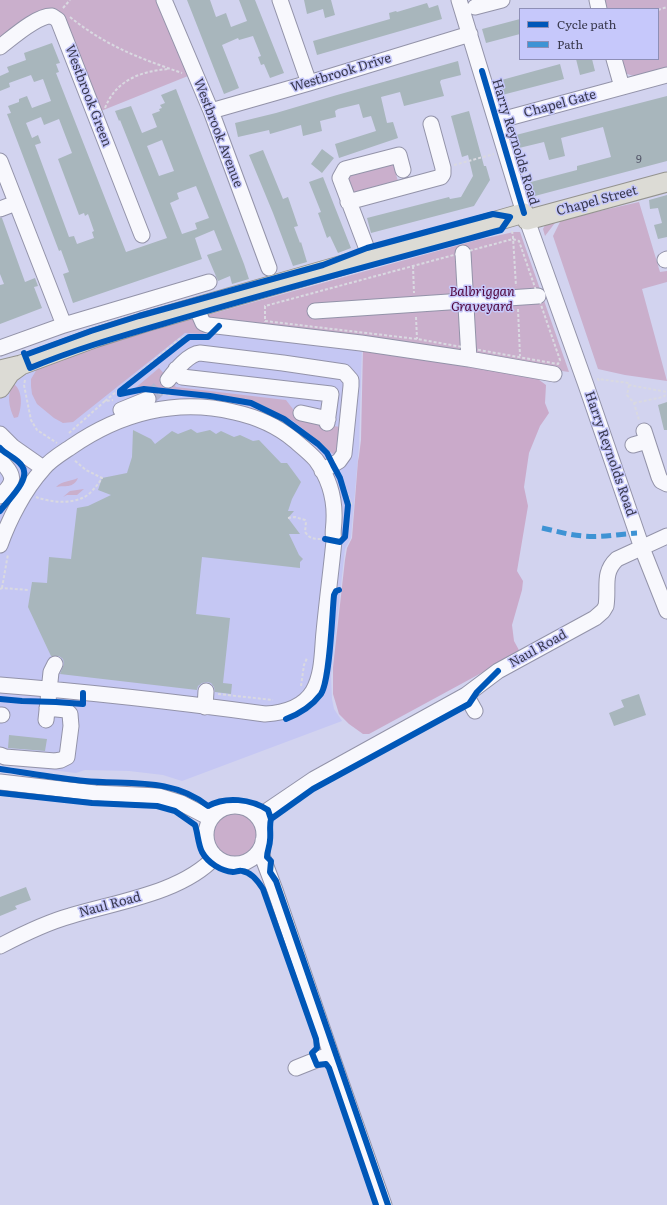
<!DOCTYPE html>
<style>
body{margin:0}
#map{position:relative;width:667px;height:1205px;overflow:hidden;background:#d2d3ef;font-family:Literata,serif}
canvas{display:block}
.legend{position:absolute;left:519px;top:8px;width:140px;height:52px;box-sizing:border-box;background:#c6c8fb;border:1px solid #8e8fb6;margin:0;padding:5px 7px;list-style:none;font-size:12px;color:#39394e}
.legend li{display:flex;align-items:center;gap:8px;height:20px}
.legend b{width:20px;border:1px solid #8e8fb6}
</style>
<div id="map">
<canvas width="667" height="1205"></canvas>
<ul class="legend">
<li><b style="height:5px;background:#0057b8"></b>Cycle path</li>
<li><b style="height:5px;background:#3e93d4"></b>Path</li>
</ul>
</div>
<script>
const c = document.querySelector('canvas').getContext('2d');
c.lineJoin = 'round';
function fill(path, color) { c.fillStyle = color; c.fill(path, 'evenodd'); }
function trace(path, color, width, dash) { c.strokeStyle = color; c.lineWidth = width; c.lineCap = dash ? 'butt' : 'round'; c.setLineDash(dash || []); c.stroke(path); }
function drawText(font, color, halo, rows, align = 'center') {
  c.font = font + ' Literata,serif'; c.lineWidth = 3; c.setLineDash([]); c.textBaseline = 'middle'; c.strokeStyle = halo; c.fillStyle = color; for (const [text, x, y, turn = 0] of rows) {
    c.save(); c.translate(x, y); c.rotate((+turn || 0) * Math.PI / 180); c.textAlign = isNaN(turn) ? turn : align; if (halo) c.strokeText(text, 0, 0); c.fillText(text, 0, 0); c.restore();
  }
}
const built = new Path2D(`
 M194 318 362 346 359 446 351 538 345 549 331 676 332 699 334 709 342 721 182 781 163 775 129 771 85 770 76 773 0 764V399L5 386 19 374 32 371 55 362Z`);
const green = new Path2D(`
 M0 0H158L188 76 101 111 66 21C63 13 59 10 51 9L0 38Z
 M604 0H667V69C653 73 638 80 625 73L621 59H658V9H607Z
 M392 161 398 181 359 192H354L350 189 346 176Z
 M639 202 660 272 667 271V282L642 289 667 381 625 375 598 369 553 236 561 220Z
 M558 219 545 236 543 229 546 223Z
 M514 232H520L569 372 211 322 204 316 477 240Z
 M193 318 206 330 205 333 202 334 185 333 73 422 63 423 54 418 37 404 32 394 31 386V379L37 369 109 343Z
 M159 368 176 387 286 400 302 421 340 427 336 452 333 454 312 436 293 421 262 405 228 396 145 386 133 390Z
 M14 384C23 391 22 407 18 417L14 418C9 407 6 394 14 384Z
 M78 478C73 489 65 485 56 487 63 480 70 482 78 478Z
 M84 489 77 495H67L63 497 70 491Z
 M214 835a21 21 0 1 1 42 0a21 21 0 1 1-42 0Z`);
const forest = new Path2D(`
 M363 348 534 376 546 385 545 403 549 413 540 426 529 453 524 487 528 506 517 571 523 581 522 590 512 625 514 641 520 652 369 734H363L349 724 339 714 333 694V667L345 560 347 548 352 538 358 461 359 456 361 440Z`);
const building = new Path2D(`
 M187 0H210L216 17 226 13 231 27 247 21 239 0H255L284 73 270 78 264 64 261 65 258 57 261 56 253 36 239 40 238 38 222 45 239 88 224 94Z
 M304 0H331L335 15 325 18 323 9 307 14Z
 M427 3 429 8 438 5 442 19 317 55 313 41 390 19 389 13 396 11 397 12Z
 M520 19V34L486 43 482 29Z
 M52 43 60 63 56 64 59 72 56 73 126 252 167 238 120 120 119 121 115 111 131 106 142 133 157 127 152 114 160 111 159 109 162 108 160 105 165 103 161 95 176 89 244 264 249 279 232 284 230 276 218 281 207 255 222 250 214 230 195 238 202 259 73 303 63 274 69 272 61 250 59 251 7 114 11 113 8 106 19 102V99L27 96 32 108 51 101 43 79 34 82 31 75 9 83 10 87 0 91V76L9 72 7 67 26 60 24 53ZM41 117 44 125 59 119 72 153 58 159 79 215 84 213 85 216 88 214 94 231 92 232 94 238 77 244 74 236 69 237 35 145 41 143 38 135 32 138 26 123ZM162 140 174 171 159 176 147 146ZM196 186 209 218 195 223 197 229 182 234 170 203 179 199 177 193Z
 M576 59H592L595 71 580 75Z
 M458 61 461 75 441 80 440 82 444 96 404 106 400 92 381 97 387 123 393 122 398 138 339 158 335 144 376 131 371 116 363 118 359 104 338 109 335 111 336 117 320 121 322 131 303 136 301 125 270 134 269 130 238 137 235 123 276 113 337 95Z
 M560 64 564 79 502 95 498 81Z
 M667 96V161L531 197 527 183 577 170V166L611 157 603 127 561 138 565 156 549 160 544 142 519 148 516 135Z
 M469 111 484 166H486L490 180 474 206 371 233 367 218 449 197 450 199 461 197 473 176 468 155 462 157 451 116Z
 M322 149 334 158 322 173 311 164Z
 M263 150 283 199 288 197 298 226 294 227 300 243 301 242 307 262 293 266 273 213 249 155Z
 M323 177 351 248 338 253 330 236 327 238 318 213 321 212 309 182Z
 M667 195V237L658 239 654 225 662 223 658 208 650 209 649 200Z
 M0 218H2L25 282 35 278 38 286 34 287 42 308 0 324V285L4 284 0 274Z
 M667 402V430H664L658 405Z
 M191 429 197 433 210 430 216 434 221 431 234 437 240 435 253 441 259 440 281 463H287L301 482 292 499 288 511H294L288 518 300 534H289L299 555 303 559 300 562V568L202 557 196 614 230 618 223 683 232 684 231 694 215 692 214 687 211 683 207 682 202 683 198 686 197 690 60 674 64 664 63 659 59 656H51L28 607 32 582 47 583 49 557 71 559 77 508 88 506 111 495 98 490 102 478 127 473 132 457 133 430 151 439 155 444 172 431 178 434Z
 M639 694 646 715 614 726 609 713 624 707 621 700Z
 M9 735 47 739 45 751 8 748Z
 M26 887 31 900 15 906 17 909 0 916V897Z`);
const minorTunnel = new Path2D(`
 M148 399 168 380`);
const path = new Path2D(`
 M63 8 70 0
 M658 10 667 7
 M70 17C106 46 139 58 182 73
 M105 108C116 80 141 71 169 69
 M454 165 494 154
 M512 231 513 237 516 286
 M513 239 519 241 560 360 558 364 417 339 265 321V306Z
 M413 266 414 293
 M518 309 520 356
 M416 317 417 339
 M25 380 24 385 31 420 37 430 57 443
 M599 381 598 379 629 383V385L667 392
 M629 385 627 395 634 403 639 420
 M158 393 172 395
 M105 401 178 340 188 335H199
 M634 403 663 397 667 394
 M69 433 105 401 113 400
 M340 474 352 506
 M36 497C52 503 77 505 90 493 95 488 99 483 102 478L86 470 74 460
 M288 518 295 517 305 520 306 522 305 532C310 539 314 539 322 539
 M2 588 8 554
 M0 589 2 588 28 590
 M301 686 304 665 307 658
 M218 694 273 700`);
const minor = new Path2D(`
 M164 0 211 111 269 268
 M280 0 309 83
 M459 0 524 213
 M597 0 599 9
 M475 7 502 0
 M0 47C12 38 37 15 52 16L58 20 142 235
 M614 59 622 87
 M211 111 309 83 470 34
 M497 121 667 75
 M0 161 64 325
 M348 202 441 177 443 174V168L431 124
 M0 209 16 203
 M527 220 586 385 642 548 667 611
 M463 253 469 359
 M370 257 340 178 345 169 399 155 403 170
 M665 260 667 259
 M196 307 203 323 208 325 361 343 469 359 554 374
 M315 311 538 296
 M0 348 64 325 209 282
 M176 369 182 377 331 394 327 423
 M168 380C175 371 188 354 200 353L283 363 344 372 351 380V386L344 454 339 461 322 471
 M121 410 148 399
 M301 413 328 419
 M644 431 659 477 661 481 667 484
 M0 434 13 447 43 468
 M633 445 647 441
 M0 460C14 475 17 481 0 496
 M0 545C9 519 25 489 43 469 50 460 62 453 71 447 120 413 176 398 234 412 257 417 276 425 294 440 301 446 310 453 316 460 329 478 335 498 334 520 334 527 332 533 334 541 331 571 327 601 324 632 322 651 323 674 313 691 303 708 283 713 265 714 177 702 89 692 0 685
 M466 695 475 711
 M205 707 206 691
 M0 715H2
 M46 720 51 672 55 664
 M0 755 5 757 55 761 61 760 67 757 71 726 70 714 66 710 47 708
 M0 782 95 793 158 796 181 803 210 818
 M206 835a29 29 0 1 1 58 0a29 29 0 1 1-58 0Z
 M258 817 314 779 466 695 498 671 595 618 603 611 606 606C609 587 602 573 617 559L667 536
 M263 841 262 856 264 861 275 890 331 1054 384 1205
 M0 946C23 934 45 923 70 916 116 902 182 893 215 857
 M296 1068 331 1054`);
const major = new Path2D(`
 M0 370 21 365 94 338 145 322 510 217 524 213 527 220 667 182
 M0 388 10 373 21 365`);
const quiet = new Path2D(`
 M542 528C556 531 569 535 583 536 601 538 619 534 637 533`);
const cycleway = new Path2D(`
 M482 71 524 213
 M219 326 208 337H189L185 340 120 391V394L144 389 210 396 251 403 284 419 318 444 327 453 333 465 340 478 348 505 345 537 340 542 325 539
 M24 353 30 368C85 345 143 330 200 313 300 284 401 257 501 230L510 217 493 214 367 248 323 265 139 316 91 331 25 355
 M0 448C6 455 17 458 22 466 32 479 7 501 0 511
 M0 699 22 701 56 702 83 704V693
 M286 719C299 714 312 706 321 694 330 680 332 615 334 595L336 591 339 590
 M0 769C28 773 57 778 85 781 128 785 172 777 208 806 226 796 251 799 268 810L271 819
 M0 793 92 803 157 806 175 811 195 825C198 834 198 844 202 852 208 863 221 871 233 872 236 872 239 870 242 871 251 872 258 881 263 889L316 1039 317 1048 312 1053 317 1065 326 1064 329 1068 376 1205
 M388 1205 276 881 270 872 271 861 267 857C267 851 270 846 270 840 271 833 269 826 271 819L313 789 469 704 477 692 498 671`);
const numberNames = [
 ["9",639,160]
];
const streetNames = [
 ["Westbrook Drive",341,73,-17],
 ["Westbrook Green",88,96,69],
 ["Chapel Gate",560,104,-15],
 ["Westbrook Avenue",218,133,69],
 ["Harry Reynolds Road",515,142,73],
 ["Chapel Street",597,201,-15],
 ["Harry Reynolds Road",610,454,71],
 ["Naul Road",538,649,-29],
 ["Naul Road",110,905,-15]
];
const parkNames = [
 ["Balbriggan",482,292],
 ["Graveyard",482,307]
];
fill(built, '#c5c7f3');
fill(green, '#caafcc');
fill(forest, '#caaaca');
fill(building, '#a8b6bc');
trace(minorTunnel, '#b3b4cf', 15, [15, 8]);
trace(minor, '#9393a9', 17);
trace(major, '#94938f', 21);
trace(path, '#d9d9e1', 2, [3, 2]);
trace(minor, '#f8f8fd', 15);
trace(major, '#dcdbd5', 19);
trace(quiet, '#3e93d4', 5, [10, 5]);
trace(cycleway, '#0057b8', 6);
drawText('11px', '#55586a', null, numberNames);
drawText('13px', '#39394e', '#c6c8fb', streetNames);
drawText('italic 13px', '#4e043a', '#c6c8fb', parkNames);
</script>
